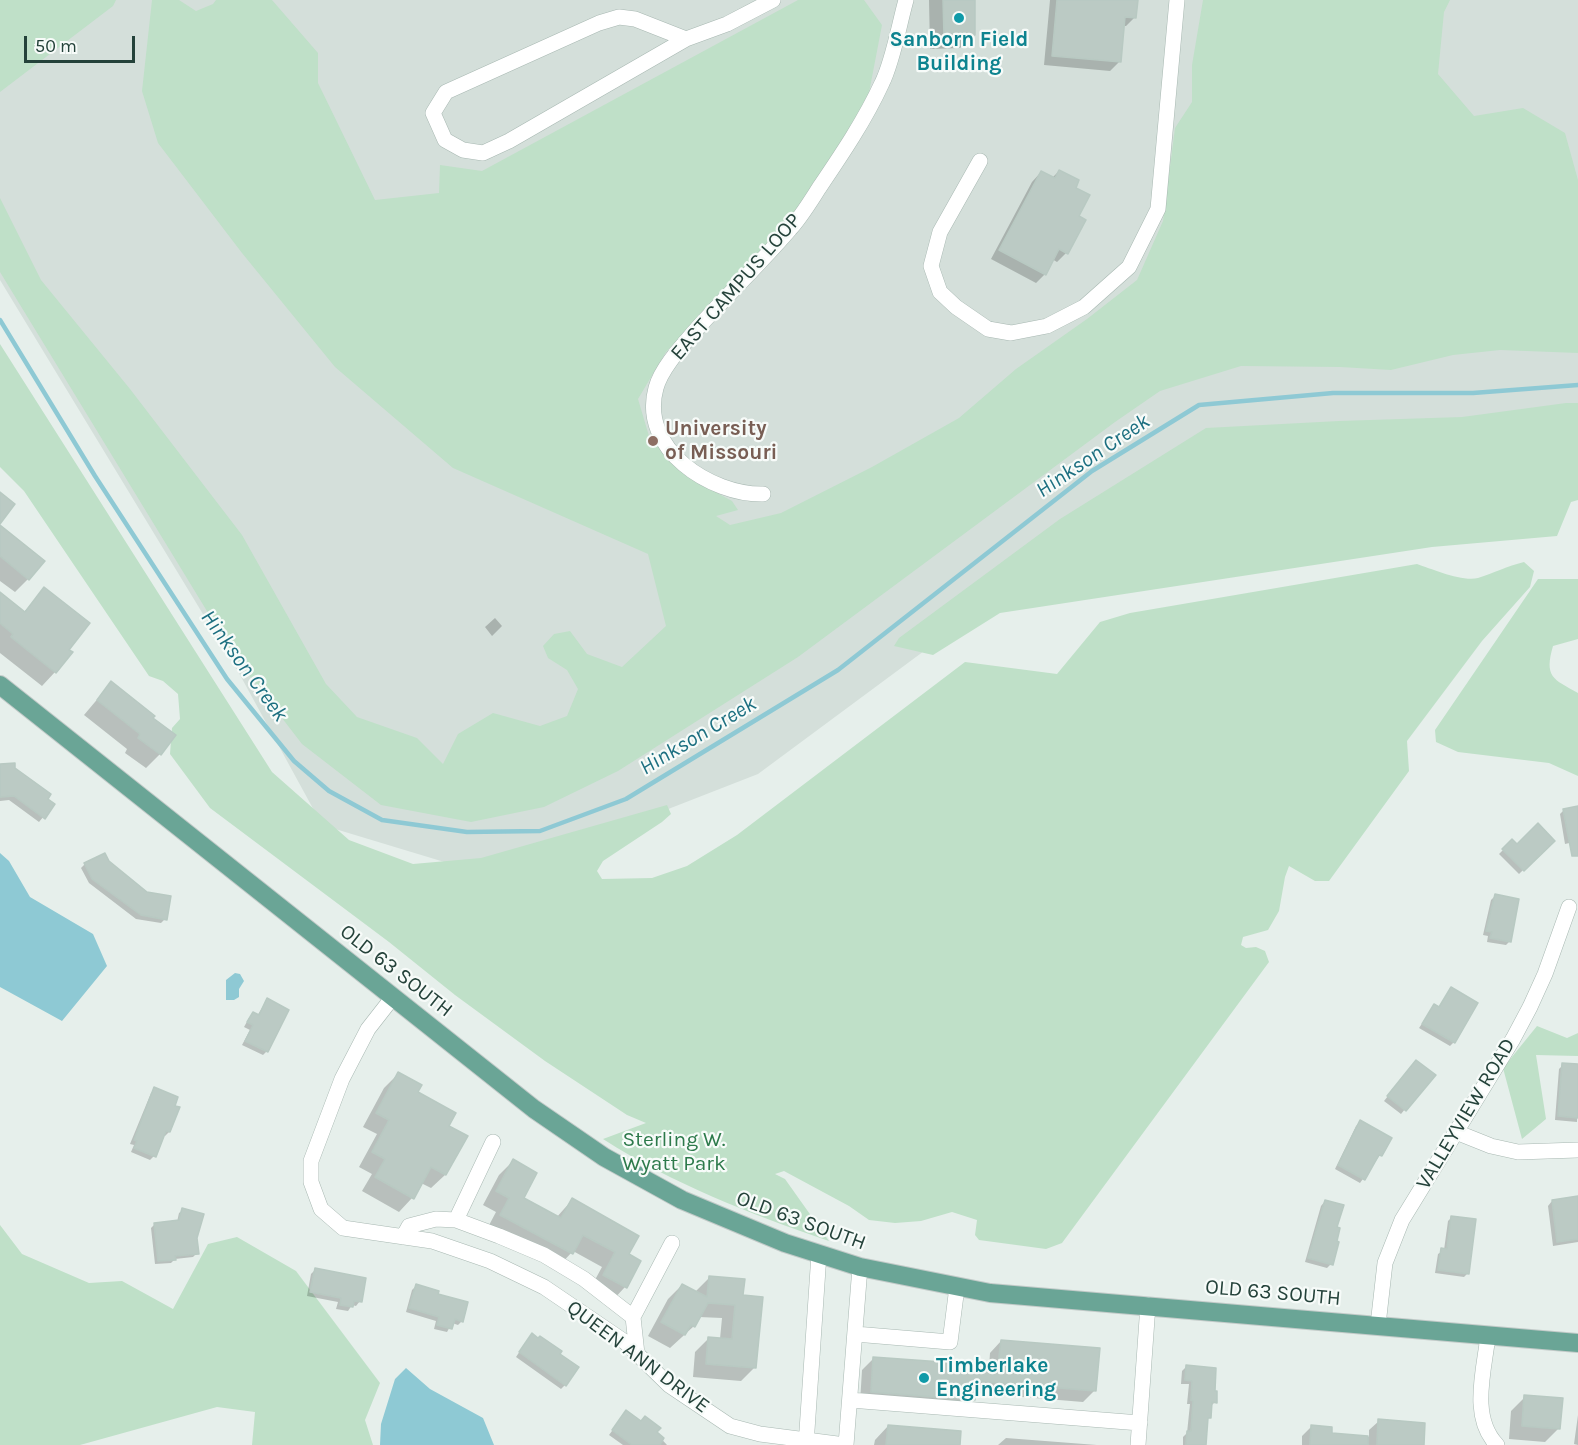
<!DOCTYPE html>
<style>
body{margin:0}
#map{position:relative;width:1578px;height:1445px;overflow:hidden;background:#e6efeb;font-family:Karla,sans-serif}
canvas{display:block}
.scale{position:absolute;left:24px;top:36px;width:111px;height:27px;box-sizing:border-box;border:3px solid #24423a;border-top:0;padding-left:8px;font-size:18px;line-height:21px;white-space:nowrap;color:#24423a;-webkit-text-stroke:4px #f7fbf9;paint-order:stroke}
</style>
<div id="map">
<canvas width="1578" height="1445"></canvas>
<div class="scale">50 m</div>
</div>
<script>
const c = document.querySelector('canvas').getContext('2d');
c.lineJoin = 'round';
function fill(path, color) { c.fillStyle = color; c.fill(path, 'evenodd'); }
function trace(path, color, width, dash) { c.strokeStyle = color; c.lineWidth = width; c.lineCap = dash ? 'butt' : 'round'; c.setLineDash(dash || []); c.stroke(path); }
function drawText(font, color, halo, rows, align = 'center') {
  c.font = font + ' Karla,sans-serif'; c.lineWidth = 4.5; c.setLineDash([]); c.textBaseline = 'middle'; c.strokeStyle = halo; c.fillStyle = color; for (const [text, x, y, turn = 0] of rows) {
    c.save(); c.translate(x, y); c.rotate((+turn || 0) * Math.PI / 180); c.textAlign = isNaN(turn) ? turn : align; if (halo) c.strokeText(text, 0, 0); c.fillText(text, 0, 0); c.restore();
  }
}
const built = new Path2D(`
 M0 0H1578V445L1213 437 758 774 494 877 322 825 240 675 0 280Z`);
const green = new Path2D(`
 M0 0H116L113 6 0 92Z
 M152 0H179L196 11 213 4 216 0H272L318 53V83L375 200 439 193 440 165 482 171 798 0H864L882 25 868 98 789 225 666 352 638 399 649 436 686 476 732 501 738 510 716 516 730 525 781 513 872 467 959 418 1016 369 1087 319 1137 280 1163 221 1175 128 1192 102V65L1203 0H1450L1444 12 1438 74 1474 116 1523 108 1565 133 1578 180V353L1500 350 1453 355 1391 370 1340 367 1241 366 1160 391 1115 422 798 657 618 771 544 807 471 822 381 805 302 744 235 657 0 272V198L41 280 130 389 242 535 326 684 357 717 417 738 443 764 458 734 493 713 540 726 567 716 578 689 567 670 548 658 543 646 554 634 570 631 587 654 622 667 666 626 648 554 453 468 335 367 242 253 158 143 142 91Z
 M0 344 272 772 349 840 413 864 481 858 667 805 671 814 662 822 603 861 597 871 602 879 652 878 687 866 737 835 965 662 1057 674 1100 622 1130 613 1417 564C1432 569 1462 582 1478 578 1494 573 1507 566 1524 562L1534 571 1530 587 1482 641 1407 741 1409 771 1329 881H1315L1289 866 1285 877 1279 911 1268 930 1243 937 1241 945 1246 948 1256 947 1265 951 1269 962 1062 1243 1046 1249 979 1240 975 1235 977 1220 952 1212 921 1221 895 1223 869 1220 849 1206 784 1171 775 1174 785 1179 829 1241C748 1213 675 1185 603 1139L646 1123 627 1115 545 1061 455 995 389 942 210 808 170 754 172 728 180 719 178 694 163 681 149 676 24 491 0 467Z
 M1566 403H1578V500L1571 502 1557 536 1432 547 1000 613 933 655 894 646 899 638 1060 519 1206 428 1339 421 1462 417Z
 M1538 579H1578V639L1553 646C1544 677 1553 679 1578 693V776L1549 763 1458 752 1436 742 1435 730Z
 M1537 1026 1567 1038 1578 1033V1056L1536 1055 1546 1119 1522 1139 1503 1068Z
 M0 1225 22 1254 89 1283 122 1281 173 1309 208 1244 237 1237 296 1271 380 1383 365 1420 373 1445H252L255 1412 217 1407 80 1445H0Z`);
const water = new Path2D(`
 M0 853 9 861 30 897 93 934 107 966 62 1021 0 987Z
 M235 973 240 974 244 981 239 989V997L234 1000H226V980Z
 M406 1368 430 1389 483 1418 494 1445H380L381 1424 395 1379Z`);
const shadow = new Path2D(`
 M929 0H973L974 35 960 48 930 49Z
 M1050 0H1136L1135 17 1126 26H1122L1119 62 1110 71 1044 65Z
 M1059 171 1074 188 1077 217 1066 253 1057 262 1052 259 1045 274 1036 283 991 259 1032 182 1041 172 1052 178Z
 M0 527 28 579 15 592 0 581Z
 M45 589 67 650 55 672 42 686 0 653V594L23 613Z
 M495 618 502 626 492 636 485 627Z
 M111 683 151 718 174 736 160 754 146 768 125 753 127 749 84 715Z
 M0 765 14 769 53 805 39 822 9 800 0 801Z
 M1578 807V841L1565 844 1560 814 1564 810Z
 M1512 841 1517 846 1553 841 1519 874 1499 854Z
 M108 862 165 919 161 923 136 919 89 883 81 868 85 864Z
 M1495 896 1510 941 1506 945 1487 942 1488 936 1483 935 1491 900Z
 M267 1000V1051L263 1055 242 1045 250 1030 244 1027 249 1018 253 1014 257 1016Z
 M1434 1006 1438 1008 1454 1042 1450 1046 1419 1028Z
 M1563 1065 1578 1066 1577 1122 1555 1120 1559 1069Z
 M1412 1066 1433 1075 1401 1114 1384 1101Z
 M398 1074 447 1126 466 1137 445 1175 431 1188 421 1183 412 1198 399 1212 362 1191 372 1174 359 1167 377 1134 363 1127 384 1088Z
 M155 1089 169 1132 165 1136 163 1135 154 1156 150 1160 131 1152 134 1145 130 1144 151 1093Z
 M1360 1122 1380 1155 1360 1183 1335 1169 1356 1126Z
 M513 1161 522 1199 556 1218 572 1200 627 1255 639 1262 625 1287 612 1301 590 1289 602 1267 573 1251 558 1267 487 1229 496 1212 483 1205 499 1175Z
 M1578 1198V1242L1553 1246 1548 1206 1552 1201Z
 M1325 1201 1335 1228 1331 1264 1327 1268 1305 1262 1321 1206Z
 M183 1210 195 1238 197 1253 193 1257 175 1259 171 1263 155 1264 151 1228 155 1224 177 1222 179 1213Z
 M1452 1217 1468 1273 1464 1277 1435 1273 1438 1254 1444 1250 1448 1221Z
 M315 1270 360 1301 356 1306 352 1305 348 1311 336 1309 338 1302 307 1296 311 1274Z
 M709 1278 741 1297 755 1367 741 1381 693 1377 695 1352 709 1338 720 1339 722 1318 699 1317 694 1326 670 1348 648 1336 668 1299 682 1285 695 1292Z
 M416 1286 436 1295 462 1321 458 1325 452 1323 447 1332 434 1329 436 1321 406 1312 412 1290Z
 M528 1339 565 1385 561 1389 516 1357Z
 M1001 1341 1095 1390 1083 1402 974 1393V1399L962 1411 860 1403 862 1370 874 1358 989 1367 990 1353Z
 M1186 1367 1213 1392 1215 1402 1211 1406 1209 1417 1206 1420 1204 1445H1183V1437L1187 1433 1190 1404H1187L1189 1384H1181L1182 1371Z
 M1525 1397 1559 1428 1545 1442 1509 1439 1511 1411Z
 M1578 1415V1445L1574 1444Z
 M623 1416 656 1433 667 1445H623L609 1435Z
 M1379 1421 1422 1445H1302V1436L1311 1427 1330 1435 1369 1437V1430Z
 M888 1426 959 1445H874L875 1440Z
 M1006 1438 1097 1445H998Z`);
const stream = new Path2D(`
 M0 320 95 476 227 679 294 761 329 791 382 820 467 832 540 831 626 799 838 670 1092 471 1199 405 1333 393H1473L1578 385`);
const building = new Path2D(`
 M943 0H975V35L944 36Z
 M1057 0H1138L1136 18 1125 17 1121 62 1052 56Z
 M1059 170 1079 180 1076 188 1090 195 1079 216 1086 220 1068 254 1059 249 1046 275 999 250 1041 171 1055 178Z
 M0 492 15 504 0 524Z
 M0 525 45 561 29 580 0 556Z
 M44 587 90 623 69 650 73 652 56 673 11 637 13 634 0 623V592L25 612Z
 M111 681 155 716 153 718 176 735 161 755 138 738 140 734 97 700Z
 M15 763V768L51 794 48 799 55 804 45 819 14 796 0 797V764Z
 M1578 806V856H1572L1563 809Z
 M1538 823 1555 841 1524 871 1502 849 1512 839 1517 844Z
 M105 853 109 861 147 892 171 896 167 920 141 915 92 879 84 863Z
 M1495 894 1519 899 1511 942 1490 938 1492 932 1486 931Z
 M1451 987 1478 1003 1455 1043 1422 1024 1434 1004 1439 1007Z
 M267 998 289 1010 268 1052 245 1041 253 1025 247 1022 253 1012 259 1015Z
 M1416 1060 1436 1075 1406 1111 1387 1096Z
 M1562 1063 1578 1064V1118L1558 1116Z
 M398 1072 422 1085 418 1092 456 1113 449 1126 468 1136 446 1175 431 1167 414 1199 375 1177 385 1159 372 1152 389 1120 376 1113Z
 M154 1087 178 1097 175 1106 180 1107 170 1132 166 1131 156 1157 134 1148 137 1141 134 1140Z
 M1360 1120 1392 1138 1382 1156 1379 1155 1365 1180 1338 1165Z
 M513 1159 537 1173 524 1198 561 1218 572 1198 639 1236 629 1254 641 1261 627 1288 603 1275 615 1252 583 1235 573 1254 500 1215 509 1198 496 1191Z
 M1578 1196V1239L1557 1242 1552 1200Z
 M1325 1200 1344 1205 1337 1227 1340 1228 1337 1241 1339 1242 1333 1265 1308 1258Z
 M182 1208 204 1214 197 1238 199 1254 175 1256 176 1260 158 1261 154 1223 179 1220Z
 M1451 1216 1476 1219 1469 1274 1438 1270 1441 1248 1447 1249Z
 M315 1268 366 1278 362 1302 354 1301 353 1307 340 1305 341 1298 310 1292Z
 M709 1276 745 1279 743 1295 763 1297 756 1368 706 1364 708 1337 732 1339 735 1305 708 1303 695 1327 691 1325 685 1335 661 1322 682 1284 707 1297Z
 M416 1284 439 1291 438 1294 468 1302 463 1322 455 1319 452 1329 437 1325 439 1317 409 1308Z
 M532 1333 538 1338 540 1336 562 1351 560 1354 579 1367 566 1386 519 1352Z
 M1001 1340 1100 1348 1096 1391 976 1381 975 1400 871 1392 873 1357 998 1366Z
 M1186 1365 1216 1368 1215 1391H1217V1403L1212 1402 1211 1418H1208L1206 1445H1186L1187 1431H1191L1193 1401 1191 1400 1192 1381 1185 1380Z
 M1524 1395 1563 1398 1560 1429 1522 1426Z
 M626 1410 641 1421 645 1416 661 1428 657 1432 664 1438 660 1445H632L612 1430Z
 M1378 1419 1425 1423 1424 1445H1377Z
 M888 1425 961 1431 960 1445H886Z
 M1311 1425 1332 1427V1433L1368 1436V1445H1310Z`);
const minor = new Path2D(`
 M686 39 635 19 619 17 599 23 446 92 433 113 445 140 463 150 483 153 509 141 686 39 727 24 773 0
 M980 161 940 232 931 266 940 292 956 307 988 329 1011 333 1047 326 1084 307 1129 267 1158 209 1177 0
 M763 494C711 495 639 449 656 388 661 369 681 347 694 332 725 297 759 265 790 229 801 217 810 202 819 188 842 154 865 120 882 83 893 61 899 25 906 0
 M393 997 368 1029 342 1079 311 1161V1182L321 1209 343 1228 432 1241 490 1261 544 1287 625 1342 669 1385 730 1426 760 1434 845 1445
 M1456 1132 1491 1146 1518 1152 1578 1150
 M456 1220 493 1142
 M403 1237 409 1226 436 1219 456 1220 499 1236 544 1255 584 1279 633 1317 637 1354
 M633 1317 672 1243
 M1378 1325 1385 1263 1402 1220 1513 1039 1530 1007 1545 974 1569 907
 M855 1334 950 1342 957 1287
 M1488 1336C1484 1371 1470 1417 1497 1445
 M850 1400 1140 1423
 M806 1445 819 1254
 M846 1445 860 1267
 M1138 1445 1148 1305`);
const major = new Path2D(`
 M0 685 534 1109 604 1157 682 1200 785 1243 860 1267 990 1293 1578 1343`);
const markers = [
 [959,18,6,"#0f9aa8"],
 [653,441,6,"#8d6e63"],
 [924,1378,6,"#0f9aa8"]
];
const cultureNames = [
 ["Sanborn Field",959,40],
 ["Building",959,64],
 ["Timberlake",936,1366,"left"],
 ["Engineering",936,1390,"left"]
];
const streetNames = [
 ["EAST CAMPUS LOOP",736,287,-49],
 ["OLD 63 SOUTH",396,971,38],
 ["VALLEYVIEW ROAD",1466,1114,-59],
 ["OLD 63 SOUTH",801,1221,20],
 ["OLD 63 SOUTH",1273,1293,5],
 ["QUEEN ANN DRIVE",638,1357,37]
];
const educationNames = [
 ["University",665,429],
 ["of Missouri",665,453]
];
const parkNames = [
 ["Sterling W.",674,1140],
 ["Wyatt Park",674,1164]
];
const waterNames = [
 ["Hinkson Creek",1093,456,-34],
 ["Hinkson Creek",244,666,54],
 ["Hinkson Creek",698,736,-31]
];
fill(built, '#d4dfda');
fill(green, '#bfe0c8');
fill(water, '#8ec9d4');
fill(shadow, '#0003');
trace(stream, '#8ec9d4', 4.5);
fill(building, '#bbcac4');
trace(building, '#b8c9c2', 1.5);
trace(minor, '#a8b8b2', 16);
trace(major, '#c2cac8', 20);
trace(minor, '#fff', 15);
trace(major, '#6aa596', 18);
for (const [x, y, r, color] of markers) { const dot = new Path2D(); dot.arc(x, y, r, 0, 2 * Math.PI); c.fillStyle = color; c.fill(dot); trace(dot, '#f7fbf9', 2); }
drawText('bold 21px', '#0d838f', '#f7fbf9', cultureNames);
drawText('21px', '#24423a', '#f7fbf9', streetNames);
drawText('bold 21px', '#785e54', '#f7fbf9', educationNames, 'left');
drawText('21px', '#2d7a4b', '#f7fbf9', parkNames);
drawText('italic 22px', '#1c6f80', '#f7fbf9', waterNames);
</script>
